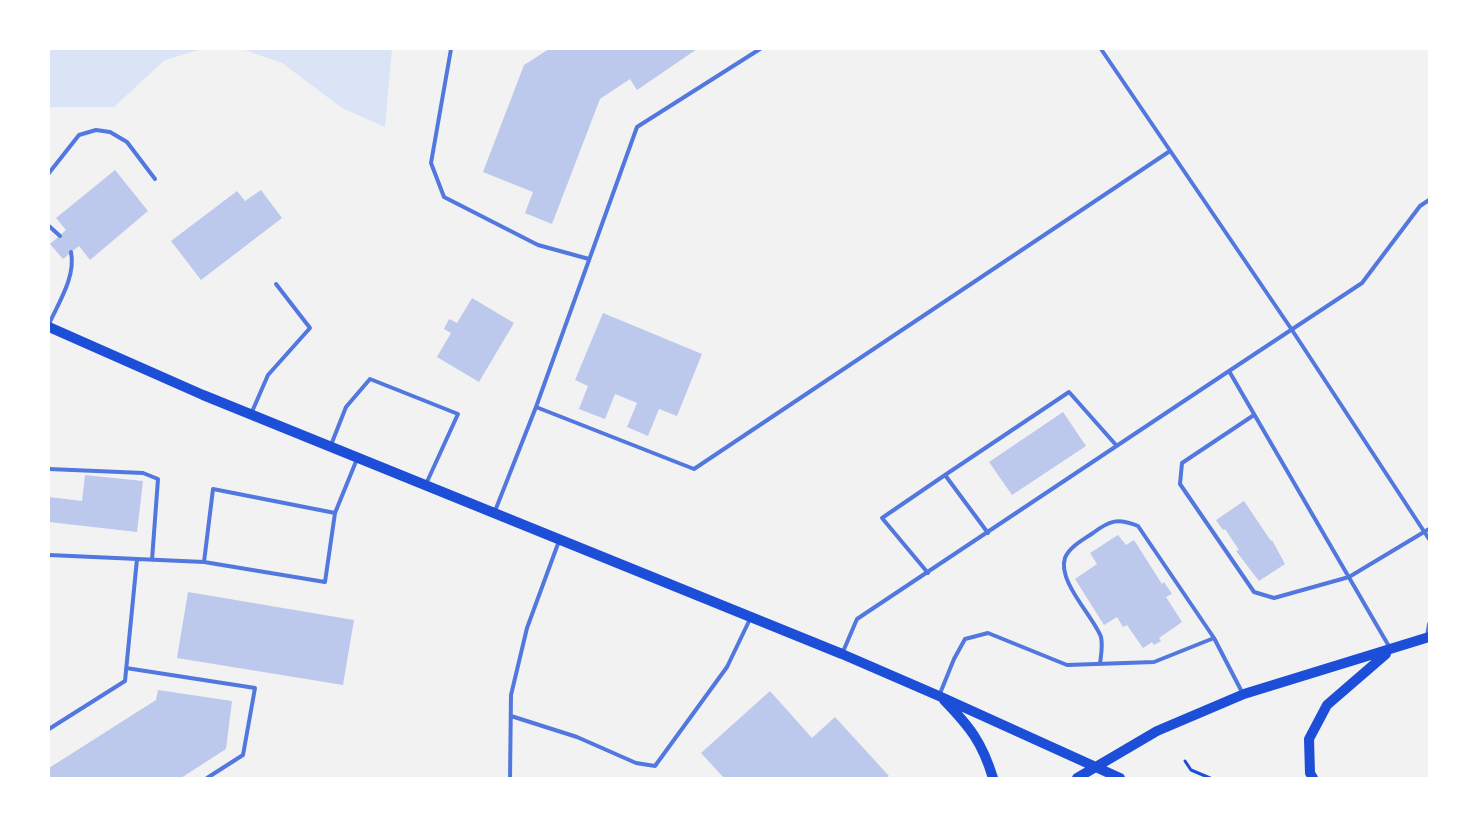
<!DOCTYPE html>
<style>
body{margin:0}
#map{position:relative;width:1478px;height:827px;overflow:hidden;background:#f2f2f2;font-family:"Libre Baskerville",serif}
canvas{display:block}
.frame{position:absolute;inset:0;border:50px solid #fff;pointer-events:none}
</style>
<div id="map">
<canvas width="1478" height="827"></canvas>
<div class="frame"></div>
</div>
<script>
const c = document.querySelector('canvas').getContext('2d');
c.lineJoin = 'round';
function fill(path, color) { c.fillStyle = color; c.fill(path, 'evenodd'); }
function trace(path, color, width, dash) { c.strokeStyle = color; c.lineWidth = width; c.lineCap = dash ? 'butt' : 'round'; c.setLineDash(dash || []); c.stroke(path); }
const green = new Path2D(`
 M49 49H202L165 60 114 107H49Z
 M242 49H392L385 127 342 108 282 63Z`);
const building = new Path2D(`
 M549 49H697L637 90 630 79 600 99 552 224 525 213 533 192 483 172 524 65Z
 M115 170 148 211 90 260 79 246 63 259 50 244 66 230 56 218Z
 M261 190 282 218 201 280 171 241 237 191 245 201Z
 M472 298 514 323 479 382 437 357 451 333 444 329 449 319 457 323Z
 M603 313 702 354 677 416 659 409 648 436 627 427 637 403 615 394 605 419 579 409 588 386 575 380Z
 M1063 412 1086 446 1012 495 989 462Z
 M85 475 143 481 137 532 49 522V497L82 501Z
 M1244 501 1271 541 1272 540 1285 564 1259 581 1236 551 1239 550 1225 529 1223 530 1216 520Z
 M1118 535 1126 545 1134 540 1162 584 1164 582 1172 594 1166 597 1182 622 1159 638 1161 641 1154 645 1152 642 1143 648 1127 625 1123 627 1117 617 1104 625 1075 579 1097 564 1090 553Z
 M188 592 354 620 343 685 177 658Z
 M158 690 232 701 226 749 181 778H49V768L156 700Z
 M770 691 812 738 835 717 889 776 886 778H724L701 753Z`);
const path = new Path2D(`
 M1185 761 1191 770 1210 778`);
const service = new Path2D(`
 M451 49 431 163 444 197 538 245 589 259
 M1101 49 1292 330 1429 539
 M49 173 79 135 96 130 110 132 127 142 155 179
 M49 226 60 236
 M49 324C59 302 76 276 71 252
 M1229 371 1362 283 1420 206 1429 200
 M536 407 694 469 1170 151
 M251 414 268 375 310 328 276 284
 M1254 415 1182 463 1180 484 1254 592 1274 598 1349 577 1429 529
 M331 445 346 407 370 379 458 414 426 484
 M49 469 143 473 158 479 152 560
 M495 511 536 407 637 127 760 49
 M335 513 325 582 204 562 213 489 335 513 357 459
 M988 533 945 475 1069 392 1116 445
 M49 555 204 562
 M928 573 882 518 945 475
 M1427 636 1429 624
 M842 654 857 619 1229 371 1390 648
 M1100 664C1101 655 1103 646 1101 637 1093 616 1057 581 1065 558 1069 547 1083 540 1093 533 1110 520 1118 518 1138 526L1214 638
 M126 668 255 688 243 755 207 778
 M939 696 954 659 965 639 988 633 1067 665 1154 662 1214 638 1243 694
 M511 716 577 737 636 763 655 766 727 667 751 617
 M49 729 125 681 137 559
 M510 778 511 695 527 628 559 541`);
const secondary = new Path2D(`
 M49 327 203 395 842 654 939 696 1120 778
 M944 700C970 727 982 742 993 778
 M1077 778 1157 731 1244 694 1429 637
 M1313 778 1310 773 1309 739 1327 705 1386 654`);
fill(green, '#dbe4f7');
fill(building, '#bdc9ec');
trace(path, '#1d4ed8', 3);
trace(service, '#5277de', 4);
trace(secondary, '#1d4ed8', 10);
</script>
